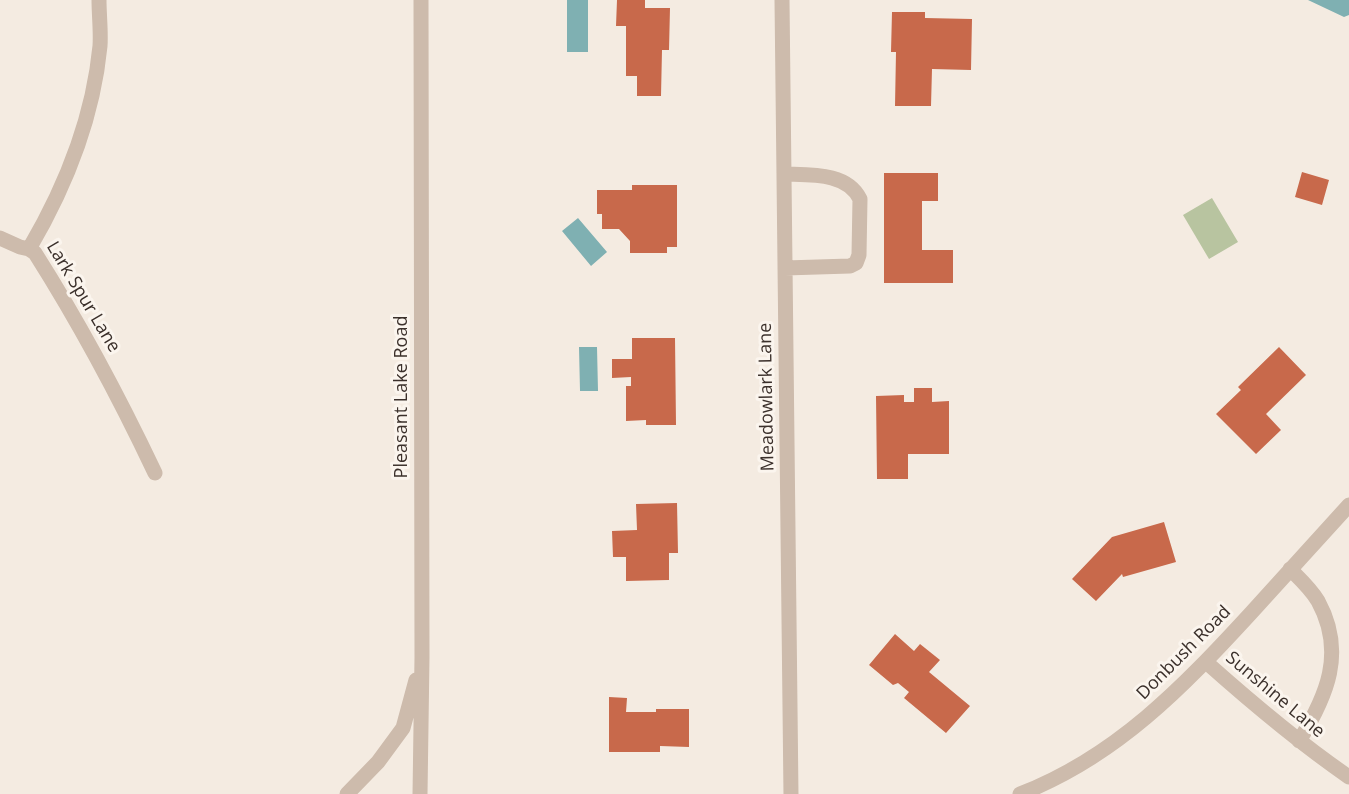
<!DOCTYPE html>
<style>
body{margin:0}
canvas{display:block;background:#f4ebe1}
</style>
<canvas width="1349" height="794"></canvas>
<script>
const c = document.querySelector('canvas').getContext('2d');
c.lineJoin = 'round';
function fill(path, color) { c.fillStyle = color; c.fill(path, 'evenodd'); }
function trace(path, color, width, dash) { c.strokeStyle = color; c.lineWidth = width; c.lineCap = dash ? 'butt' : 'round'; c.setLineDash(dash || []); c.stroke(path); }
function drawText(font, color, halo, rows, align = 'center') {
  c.font = font + ' "Open Sans",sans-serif'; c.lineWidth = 6; c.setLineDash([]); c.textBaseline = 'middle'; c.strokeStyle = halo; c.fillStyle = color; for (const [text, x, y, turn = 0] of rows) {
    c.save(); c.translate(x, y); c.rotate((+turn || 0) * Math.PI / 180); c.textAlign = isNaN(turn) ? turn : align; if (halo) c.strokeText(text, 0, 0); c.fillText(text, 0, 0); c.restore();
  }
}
const green = new Path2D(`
 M1212 198 1238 242 1209 259 1183 215Z`);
const water = new Path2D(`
 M567 0H588V52H567Z
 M1308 0H1349V15L1344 17Z
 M578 218 607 252 591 266 562 231Z
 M579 347H597L598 391H580Z`);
const building = new Path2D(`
 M617 0H645V8H670L669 50H662L661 96H637V76H626V26H616Z
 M892 12H925V18L972 19 971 70 932 69 931 106H895L896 52H891Z
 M1302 172 1329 180 1322 205 1295 197Z
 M884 173H938V201H922V250H953V283H884Z
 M632 185H677V247H667V253H630V241L619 229H602V214H597V190H632Z
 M632 338H675L676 425H646V420L626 421V386H631V377L612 378V359H632Z
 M1279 347 1306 375 1266 414 1281 430 1256 454 1216 414 1241 390 1238 387Z
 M914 388H932V402L949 401V454H908V479H877L876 396 904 395V402H914Z
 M677 503 678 553H669V580L626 581V557H613L612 531 637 530 636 504Z
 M1164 522 1176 562 1123 577 1122 574 1096 601 1072 579 1112 537Z
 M895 634 914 651 920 644 940 660 929 672 970 706 946 733 904 698 909 692 898 683 893 685 869 665Z
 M609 697 627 698 626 712H656V709H689V747L660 746V752H609Z`);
const minor = new Path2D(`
 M782 0 791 794
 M784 174C810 175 847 172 860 199L859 255 856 263 850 266 785 268
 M0 238 20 247 29 249
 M29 249C66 186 93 119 100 46 101 31 99 15 99 0
 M29 249 35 253C80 324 119 397 155 473
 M1290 569C1300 579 1311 589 1318 601 1346 652 1327 696 1299 741
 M1206 662C1252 703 1298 742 1349 777
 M347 794 378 762 403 728 416 680
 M420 794 422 657 421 0
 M1020 794C1116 757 1183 687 1251 613 1284 577 1316 541 1349 505`);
const streetNames = [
 ["Lark Spur Lane",83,297,59],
 ["Pleasant Lake Road",402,397,-90],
 ["Meadowlark Lane",767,397,-91],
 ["Donbush Road",1184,653,-45],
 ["Sunshine Lane",1275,695,40]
];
fill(green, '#b8c4a0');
fill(water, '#7fb0b2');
fill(building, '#c8694b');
trace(minor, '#cdbbac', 15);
drawText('18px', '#3b302b', '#fbf5ee', streetNames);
</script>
